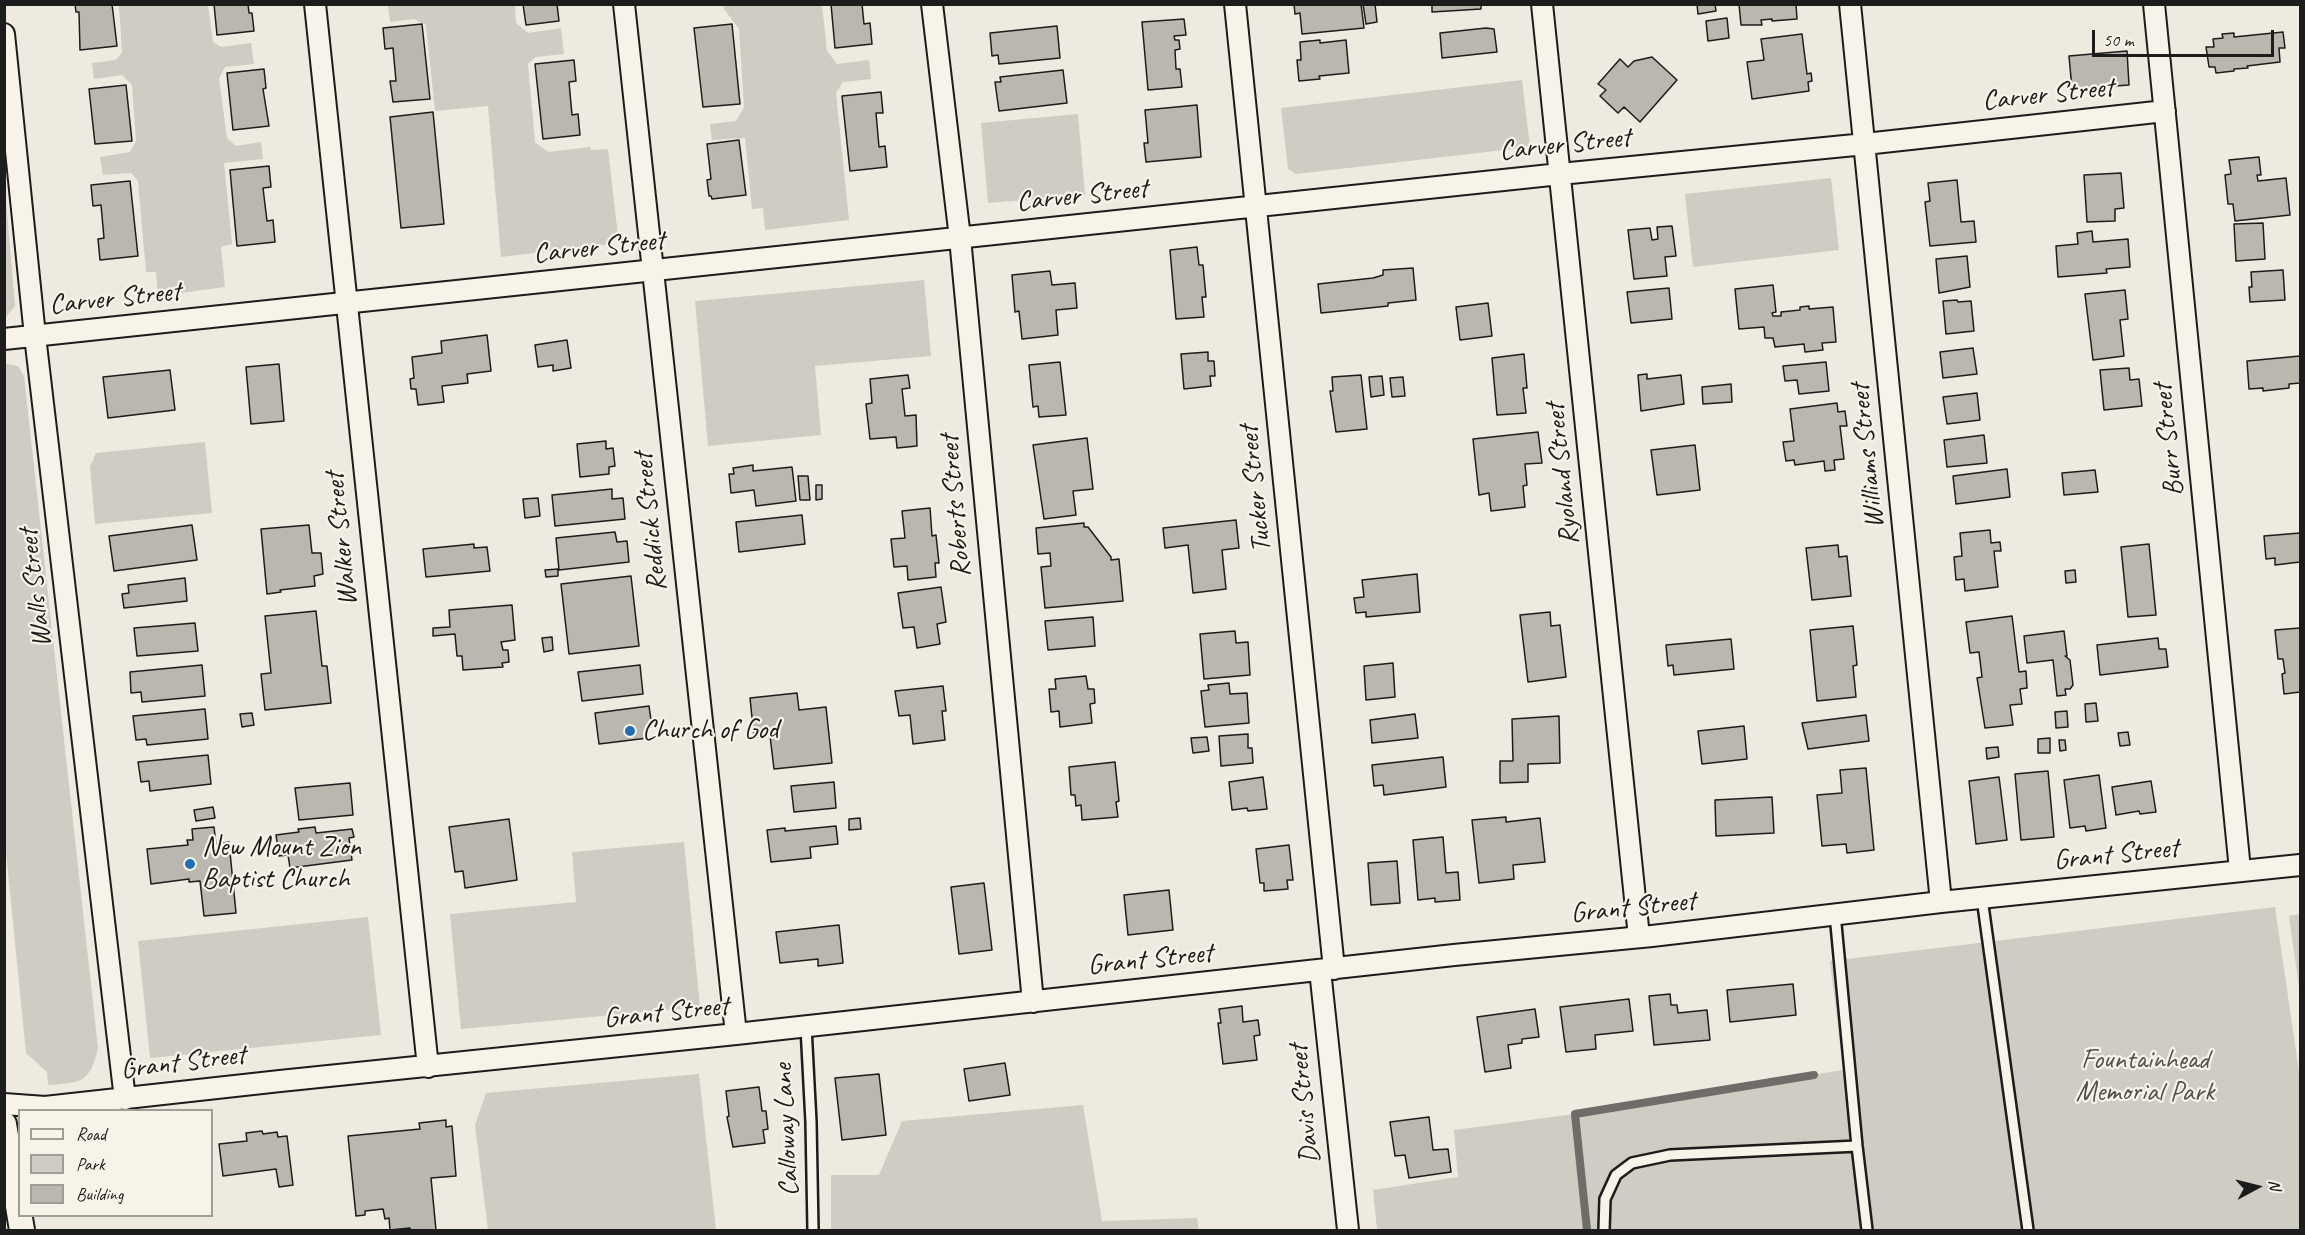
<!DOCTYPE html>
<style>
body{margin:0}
#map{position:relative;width:2305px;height:1235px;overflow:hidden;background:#eeeae0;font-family:Caveat,sans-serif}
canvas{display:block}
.frame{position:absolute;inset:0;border:6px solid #1c1c1c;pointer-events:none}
.legend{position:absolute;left:18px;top:1109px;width:195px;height:108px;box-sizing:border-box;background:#f7f3e8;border:2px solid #9f9d96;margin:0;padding:8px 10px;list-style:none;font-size:18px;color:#1c1c1c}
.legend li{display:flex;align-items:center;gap:12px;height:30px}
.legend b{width:30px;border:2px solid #9f9d96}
.north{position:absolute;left:2227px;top:1157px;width:60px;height:60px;-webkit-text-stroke:4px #f7f3e8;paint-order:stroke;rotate:83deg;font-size:16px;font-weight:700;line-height:24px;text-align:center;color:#1c1c1c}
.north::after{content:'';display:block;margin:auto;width:21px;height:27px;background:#1c1c1c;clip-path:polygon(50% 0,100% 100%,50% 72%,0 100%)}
.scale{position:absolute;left:2092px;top:30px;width:182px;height:27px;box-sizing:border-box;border:3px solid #1c1c1c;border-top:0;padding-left:8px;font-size:18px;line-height:21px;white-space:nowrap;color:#1c1c1c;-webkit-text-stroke:4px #f7f3e8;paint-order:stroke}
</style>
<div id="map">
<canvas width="2305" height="1235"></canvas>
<div class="frame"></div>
<ul class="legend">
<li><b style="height:8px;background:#f7f3e8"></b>Road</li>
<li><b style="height:16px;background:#cfccc3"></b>Park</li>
<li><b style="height:16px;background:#bab7af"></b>Building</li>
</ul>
<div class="north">N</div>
<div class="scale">50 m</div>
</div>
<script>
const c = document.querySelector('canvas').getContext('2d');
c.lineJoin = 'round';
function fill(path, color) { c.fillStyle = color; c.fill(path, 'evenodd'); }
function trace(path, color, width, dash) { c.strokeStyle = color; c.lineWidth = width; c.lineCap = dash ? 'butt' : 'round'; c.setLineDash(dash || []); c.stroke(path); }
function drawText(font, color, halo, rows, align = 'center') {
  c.font = font + ' Caveat,sans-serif'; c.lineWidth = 4.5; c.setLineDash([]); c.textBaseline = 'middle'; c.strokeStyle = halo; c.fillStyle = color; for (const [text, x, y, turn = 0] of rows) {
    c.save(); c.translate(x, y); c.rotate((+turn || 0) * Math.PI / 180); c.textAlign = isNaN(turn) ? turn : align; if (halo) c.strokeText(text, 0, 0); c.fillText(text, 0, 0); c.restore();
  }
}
const green = new Path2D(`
 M119 5H208L213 42 221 47 251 43 254 64 225 67 219 78 227 138 236 146 261 142 263 159 224 163 232 244 221 247 225 287 158 296 156 272H146L138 181 131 173 103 175 100 157 130 152 136 141 132 85 122 75 94 79 92 63 116 60 122 52Z
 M388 5H515L516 23 528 33 561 28 564 54 536 57 528 64 535 142 548 152 590 147 591 150 608 149 618 236 611 244 501 257 488 106 435 111 426 25 414 19 390 22Z
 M725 5H822L827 51 837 64 869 60 871 79 843 82 836 93 849 220 765 230 763 208 752 209 745 138 712 140 710 124 736 121 744 107 739 29 724 9Z
 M1522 80 1530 147 1296 174 1288 169 1281 108Z
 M1078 114 1085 195 988 203 981 123Z
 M1831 178 1839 250 1693 267 1685 194Z
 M5 189 15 306 5 318H4Z
 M924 280 931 356 815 366 821 435 708 446 695 301Z
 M4 363 18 366 24 376 98 1048C90 1083 81 1083 48 1085L47 1072 26 1053 4 832Z
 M205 442 212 513 95 524 90 467 96 453Z
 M684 842 700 1007 461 1029 450 914 576 902 572 852Z
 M2275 907 2300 1079V1230H1586L1579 1164 1584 1230H1377L1373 1190 1458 1177 1454 1130 1575 1114 1843 1070 1830 961Z
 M2300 914V994L2289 916Z
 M368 917 381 1035 150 1058 138 941Z
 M699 1074 716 1230H488L475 1125 486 1093Z
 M1083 1105 1102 1221 1197 1218 1199 1230H831V1175H879L902 1121Z`);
const stream = new Path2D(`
 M1587 1230 1575 1114 1814 1075`);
const building = new Path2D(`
 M75 4H112L117 46 80 50 79 12H76Z
 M214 4H248L249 13H252L254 31 217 35Z
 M523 4H557L559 21 526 25Z
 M831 4H862L864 24 870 23 872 44 835 48Z
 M1294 4H1361L1364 28 1302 34 1300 13 1295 14Z
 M1363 4H1375L1377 22 1366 24Z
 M1432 4H1481V9L1432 12Z
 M1697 4H1715L1716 11 1698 14Z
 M1739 4H1796L1797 19 1772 21V19L1761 20 1762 25H1741Z
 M1727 18 1729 38 1708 41 1706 21Z
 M1184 19 1186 35 1174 36 1175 40H1179L1180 49 1175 50 1176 69H1180L1182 87 1148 90 1142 22Z
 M422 24 430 99 393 102 390 81H396L393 48 385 49 383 28Z
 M732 24 740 104 703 107 694 28Z
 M1057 26 1060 58 999 64 998 55 992 56 990 33Z
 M1486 28 1494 29 1497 52 1442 58 1440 33Z
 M2283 32 2285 48H2279L2280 62 2247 66 2248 68 2234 69V71L2216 73 2215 67H2209L2206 47H2214L2213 39 2223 38 2222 34 2234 33V37Z
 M1802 34 1807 74 1811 73 1812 81 1808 82 1809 91 1752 99 1747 62 1764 60 1761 39Z
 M1320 40V43L1346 40 1349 73 1319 76 1320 79 1299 81 1297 60H1301L1300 42Z
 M2127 51 2129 85 2072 89 2069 56Z
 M1652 57 1677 80 1640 122 1624 107 1618 113 1600 96 1606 90 1598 84 1620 59 1628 67 1634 61Z
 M574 60 576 81 569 82 572 115 578 114 580 135 543 139 535 64Z
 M264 69 266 88 263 89 269 126 233 130 227 73Z
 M1063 70 1067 103 999 111 995 82H1001L1000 77Z
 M126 85 132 141 95 144 89 89Z
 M881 92 883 113H876L879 147 885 146 887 167 850 171 842 96Z
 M1197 105 1201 157 1146 162 1144 143H1148L1145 110Z
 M433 112 444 224 401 228 390 117Z
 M739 140 746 195 712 199 711 196H709L707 180 711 179 707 144Z
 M2259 157 2261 175H2257L2258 181 2286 178 2290 215 2235 221 2233 204H2228L2225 175 2231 174 2229 160Z
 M269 166 271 187 263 188 267 221 273 220 275 242 237 246 230 170Z
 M2121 173 2124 208 2115 209V221L2087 222 2084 175Z
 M1957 180 1961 222 1974 221 1976 242 1930 246 1925 202 1930 201 1928 183Z
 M130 181 138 256 100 260 98 239 104 238 101 205 93 206 91 185Z
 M2263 223 2265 259 2236 261 2234 224Z
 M1672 226 1676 256 1665 257 1667 276 1634 279 1628 230 1650 228 1652 240 1658 239 1657 227Z
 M2092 231 2093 242 2128 239 2130 267 2106 269 2107 273 2058 277 2056 246 2078 244 2077 233Z
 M1197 247 1199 265H1203L1206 297H1202L1204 317 1176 319 1170 250Z
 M1967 256 1970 287 1939 293 1936 259Z
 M1413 268 1416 300 1388 303V306L1321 313 1318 284 1373 278 1383 275V270Z
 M2283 270 2285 300 2250 302 2249 287H2252L2251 272Z
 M1050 271 1052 285 1075 283 1077 308 1056 310 1058 335 1022 339 1019 311 1015 312 1012 275Z
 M1773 285 1776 312 1772 313 1773 316H1781V312L1800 310V307L1809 306V309L1833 307 1836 342 1822 343 1823 350 1805 352 1804 344 1775 347 1773 338H1765L1764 327 1739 329 1735 289Z
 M1669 288 1672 319 1631 323 1627 292Z
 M2125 290 2128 319 2120 320 2124 356 2093 360 2085 294Z
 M1957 300 1958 302 1971 301 1974 331 1946 334 1943 301Z
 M1488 303 1492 336 1460 340 1456 307Z
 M487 335 491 371 467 374 468 383 442 386 444 402 418 405 416 389H411L410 379 414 378 412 357 442 353 441 341Z
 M567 340 571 368 553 371V365L538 367 535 345Z
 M1973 348 1977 374 1943 378 1940 352Z
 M1208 352V361H1214L1215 376H1210L1211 386 1184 389 1181 354Z
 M1524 354 1527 388H1523L1526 413 1497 415 1492 358Z
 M2300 356V383L2289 384V388L2263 391V388L2249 389 2247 361Z
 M1060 362 1066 415 1039 417 1038 406 1033 407 1029 365Z
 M1826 362 1829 391 1799 394 1797 380 1785 381 1783 366Z
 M279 364 284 421 251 424 246 367Z
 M2129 368 2130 380 2139 379 2142 406 2104 410 2100 370Z
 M170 370 175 410 108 418 103 377Z
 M1647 374V379L1681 375 1684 404 1641 411 1638 375Z
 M908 375 910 388 902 389 905 416 916 415 917 446 897 448 896 437 870 439 866 404 872 403 870 379Z
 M1361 375 1367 429 1336 432 1330 391H1333L1332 377Z
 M1382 376 1384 395 1371 397 1369 377Z
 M1403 377 1405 396 1392 397 1390 378Z
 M1731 384 1732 402 1703 404 1702 387Z
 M1977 393 1980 420 1947 424 1943 397Z
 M1837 403 1838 412 1845 411 1847 426H1840L1844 459 1834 460 1835 470 1825 471 1824 461 1795 465 1794 460 1786 461 1783 442 1794 441 1790 409Z
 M1538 432 1542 463 1525 464 1527 485 1523 486 1525 507 1491 511 1489 493 1479 495 1473 439Z
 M1984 435 1987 463 1947 467 1944 440Z
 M1087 438 1093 489 1073 491 1076 515 1044 519 1033 445Z
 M606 441V449L613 448 615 466 609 467V474L580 477 577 444Z
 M1695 445 1700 490 1657 495 1651 450Z
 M753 465V471L792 467 796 501 756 506 754 490 731 493 729 474H734L733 468Z
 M2007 469 2010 497 1956 504 1953 476Z
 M2095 470 2098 492 2064 495 2062 473Z
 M798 476H808L810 500H800Z
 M816 485H822V499L816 500Z
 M612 489V499L623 498 625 519 555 526 552 495Z
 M538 498 540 516 525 518 523 499Z
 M930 508 932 536 936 535 939 563H935L936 577 908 580 907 566 894 567 891 539 905 538 902 511Z
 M802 515 805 544 739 552 736 522Z
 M1236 520 1239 548 1222 550 1226 589 1193 593 1188 545 1165 548 1163 528Z
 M1084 523V527H1088L1111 557V560L1119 559 1123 601 1045 608 1041 567 1051 566 1050 553 1038 554 1036 528Z
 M192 525 197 560 114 571 109 536Z
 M309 525 312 553H321L323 574 314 576 315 586 280 590 281 592 267 594 261 529Z
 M1990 530 1991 543 2000 542 2001 551H1994L1998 587 1965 591 1964 579 1956 580 1954 557 1962 556 1960 533Z
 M615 532 617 542 627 541 629 562 559 570 556 538Z
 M2300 533V562L2275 565V558L2266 559 2264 536Z
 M474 544V548L487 547 490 571 426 577 423 549Z
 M2149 544 2156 615 2128 617 2121 547Z
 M1838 545 1839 557 1847 556 1851 596 1812 600 1806 548Z
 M558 569V576L546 577 545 570Z
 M2075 570 2076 582 2066 583 2065 571Z
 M1417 574 1420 612 1366 617V612L1356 613 1354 598 1364 597 1362 580Z
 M631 576 639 646 569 654 561 584Z
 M185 578 187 601 124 608 122 594 129 593 128 585Z
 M941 587 946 622 937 624 940 644 917 648 914 627 903 628 898 593Z
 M512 605 515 640 501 642 503 650H508L509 662 502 663 503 667 463 670 462 656H457L455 634 433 636V628L450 627 449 610Z
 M316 611 322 666H327L331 703 265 710 261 674 271 673 265 616Z
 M1550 612 1551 626 1560 625 1566 677 1528 682 1520 615Z
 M2012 616 2019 672 2026 671 2027 688 2020 689 2022 704 2010 705 2013 725 1985 728 1977 678 1982 677 1979 652 1970 653 1966 622Z
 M1093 617 1095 646 1048 650 1045 621Z
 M195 623 198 651 137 656 134 628Z
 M1853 626 1857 665 1853 666 1856 697 1817 701 1810 630Z
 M2300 628V692L2284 694 2282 674 2285 673 2283 659H2278L2275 630Z
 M1235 631 1236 643 1248 642 1250 675 1204 679 1200 634Z
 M2064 631 2067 656H2065L2070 660 2073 685 2070 689H2065L2066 695 2057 696 2053 660 2027 663 2024 636Z
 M552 637 553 650 544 652 542 638Z
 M2158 638 2159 649H2166L2168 667 2100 675 2097 645Z
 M1731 639 1734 669 1674 675 1673 665 1668 666 1666 645Z
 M1393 663 1395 697 1366 700 1364 666Z
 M202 665 205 696 142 702 141 692 131 693 130 672Z
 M640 665 643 694 582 701 578 672Z
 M1086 676 1088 689H1094L1095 703 1090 704 1092 723 1060 727 1059 711 1051 712 1049 689H1056L1055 679Z
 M1229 683 1230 694 1247 693 1249 723 1205 727 1201 691 1209 690 1208 685Z
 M943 686 946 711H942L945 740 913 744 910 715 899 716 895 691Z
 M797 693 799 710 826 707 832 763 774 769 770 736 754 737 750 698Z
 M2096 703 2098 721 2086 722 2085 704Z
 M649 706 652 727H647L648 738 599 744 595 713Z
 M205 709 208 739 147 745 146 739 136 740 133 716Z
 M2067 711 2068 727 2056 728 2055 712Z
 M252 713 254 725 242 727 240 714Z
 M1415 714 1418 738 1372 743 1370 720Z
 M1866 715 1869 741 1808 749 1802 723Z
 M1559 716 1560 763 1528 764V782L1500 783V761H1513L1512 719Z
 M1744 726 1747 759 1702 764 1698 731Z
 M2128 732 2130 745 2120 746 2118 733Z
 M1248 734V748H1252L1253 763 1221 766 1219 736Z
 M1207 737 1209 751 1193 753 1191 738Z
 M2050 738V753H2038V739Z
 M2059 740H2065L2066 750 2060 751Z
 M1998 747 1999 757 1987 759 1986 748Z
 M208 755 211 784 150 791 149 781 141 782 138 762Z
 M1443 757 1446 787 1384 795 1383 785 1374 786 1372 765Z
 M1115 762 1119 801 1116 802 1118 817 1082 820 1081 805 1076 806 1075 795H1071L1069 767Z
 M1866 768 1874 850 1847 853 1846 844 1822 846 1817 795 1842 793 1840 770Z
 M2048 771 2054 837 2021 840 2015 774Z
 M2099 775 2106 828 2086 831 2085 826 2070 828 2064 780Z
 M1263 777 1267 809 1248 811 1247 808 1232 810 1229 782Z
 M1999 777 2007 840 1976 844 1969 781Z
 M2151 781 2156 812 2140 814 2139 811 2116 815 2112 787Z
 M834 782 836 808 794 812 791 786Z
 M350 783 353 815 299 820 295 788Z
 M1772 797 1774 833 1716 836 1715 800Z
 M213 807 215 818 196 821 194 810Z
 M1506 817V822L1540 818 1545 862 1513 865 1514 879 1479 883 1472 820Z
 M860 818 861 829 849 830V819Z
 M509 819 517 880 465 888 463 871 455 872 449 827Z
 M836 826 838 844 810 847 811 858 771 862 767 830 785 828V831Z
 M214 827 216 844 229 842 236 913 204 916 200 881 189 882V879L151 884 147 849 188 845 187 840H193L192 829Z
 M315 827 316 833 352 829 354 837 349 838 352 860 290 868 288 855 279 856 276 835 299 832 298 829Z
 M1443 837 1446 873 1458 872 1460 900 1435 902V898L1418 900 1413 840Z
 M1289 845 1293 880H1287L1288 889 1264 891V883H1260L1256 849Z
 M1397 861 1400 903 1371 905 1368 863Z
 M984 883 992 950 959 954 951 887Z
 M1169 890 1173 930 1128 935 1124 895Z
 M839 925 843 963 818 966V959L780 963 776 932Z
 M1793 984 1796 1015 1730 1022 1727 990Z
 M1670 994 1671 1005H1677L1678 1013 1707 1010 1710 1040 1654 1045 1649 996Z
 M1629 999 1633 1031 1595 1035 1596 1049 1566 1052 1560 1007Z
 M1242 1006 1243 1022 1258 1020 1260 1035 1254 1036 1257 1060 1223 1064 1218 1023H1221L1219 1009Z
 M1535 1009 1539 1037 1522 1039V1043L1508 1045 1511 1068 1485 1072 1477 1017Z
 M1005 1063 1010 1095 969 1101 964 1069Z
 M879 1074 886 1135 842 1140 835 1078Z
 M759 1087 762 1111H766L768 1129 763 1130 765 1143 733 1147 727 1117 729 1116 726 1091Z
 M1429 1117 1433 1150 1448 1149 1451 1172 1409 1178 1405 1155 1395 1156 1390 1122Z
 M446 1120V1127L452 1126 456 1176 431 1178 436 1230H410V1228L390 1230 389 1218 385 1219 383 1209 365 1211V1215L356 1216 348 1136 420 1129 419 1123Z
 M262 1131 263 1134 277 1132 278 1137 287 1136 293 1185 279 1187 276 1169 223 1176 219 1144 247 1141 246 1133Z`);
const service = new Path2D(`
 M1982 898 2028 1230
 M1835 914 1857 1146 1867 1230
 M806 1027 811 1122 813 1230
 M1604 1230 1605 1199 1616 1175 1632 1163 1670 1155 1857 1146`);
const minor = new Path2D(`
 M315 4 428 1067
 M624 4 736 1034
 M932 4 960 238 1033 1002
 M1235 4 1334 969
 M1542 4 1639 937
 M1850 4 1941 902
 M2154 4 2240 870
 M4 34 35 336 125 1099
 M4 339 1560 174 1865 144 2165 111
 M1320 970 1348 1230
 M4 1104 45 1107 280 1081 736 1034 1454 955 1652 936 1941 902 2300 865`);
const tertiary = new Path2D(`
 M4 1124 22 1230`);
const markers = [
 [630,731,6,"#1f6fb2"],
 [190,864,6,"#1f6fb2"]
];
const streetNames = [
 ["Carver Street",2048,95,-6],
 ["Carver Street",1565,145,-6],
 ["Carver Street",1082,196,-6],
 ["Carver Street",599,248,-6],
 ["Carver Street",115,299,-6],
 ["Burr Street",2169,440,-96],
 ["Williams Street",1868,456,-96],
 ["Ryoland Street",1563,474,-96],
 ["Tucker Street",1256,489,-96],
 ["Roberts Street",956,506,-95],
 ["Reddick Street",651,522,-96],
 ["Walker Street",342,539,-96],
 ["Walls Street",36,588,-97],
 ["Grant Street",2116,855,-6],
 ["Grant Street",1633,908,-6],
 ["Grant Street",1150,960,-6],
 ["Grant Street",666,1013,-6],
 ["Grant Street",183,1063,-7],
 ["Davis Street",1305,1104,-96],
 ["Calloway Lane",787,1130,-93]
];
const poiNames = [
 ["Church of God",642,731],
 ["New Mount Zion",202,848],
 ["Baptist Church",202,880]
];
const parkNames = [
 ["Fountainhead",2145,1061],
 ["Memorial Park",2145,1093]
];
fill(green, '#cfccc3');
trace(stream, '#6f6d69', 8);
fill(building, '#bab7af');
trace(building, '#1c1c1c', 1.5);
trace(service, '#1c1c1c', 14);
trace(minor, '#1c1c1c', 24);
trace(tertiary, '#1c1c1c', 28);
trace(service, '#f7f3e8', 9);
trace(minor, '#f7f3e8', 20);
trace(tertiary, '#f7f3e8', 24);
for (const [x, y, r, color] of markers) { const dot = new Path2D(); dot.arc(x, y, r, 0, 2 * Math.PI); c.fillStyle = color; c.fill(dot); trace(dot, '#f7f3e8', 2); }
drawText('28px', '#1c1c1c', '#f7f3e8', streetNames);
drawText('28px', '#1c1c1c', '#f7f3e8', poiNames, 'left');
drawText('28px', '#52514e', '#f7f3e8', parkNames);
</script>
